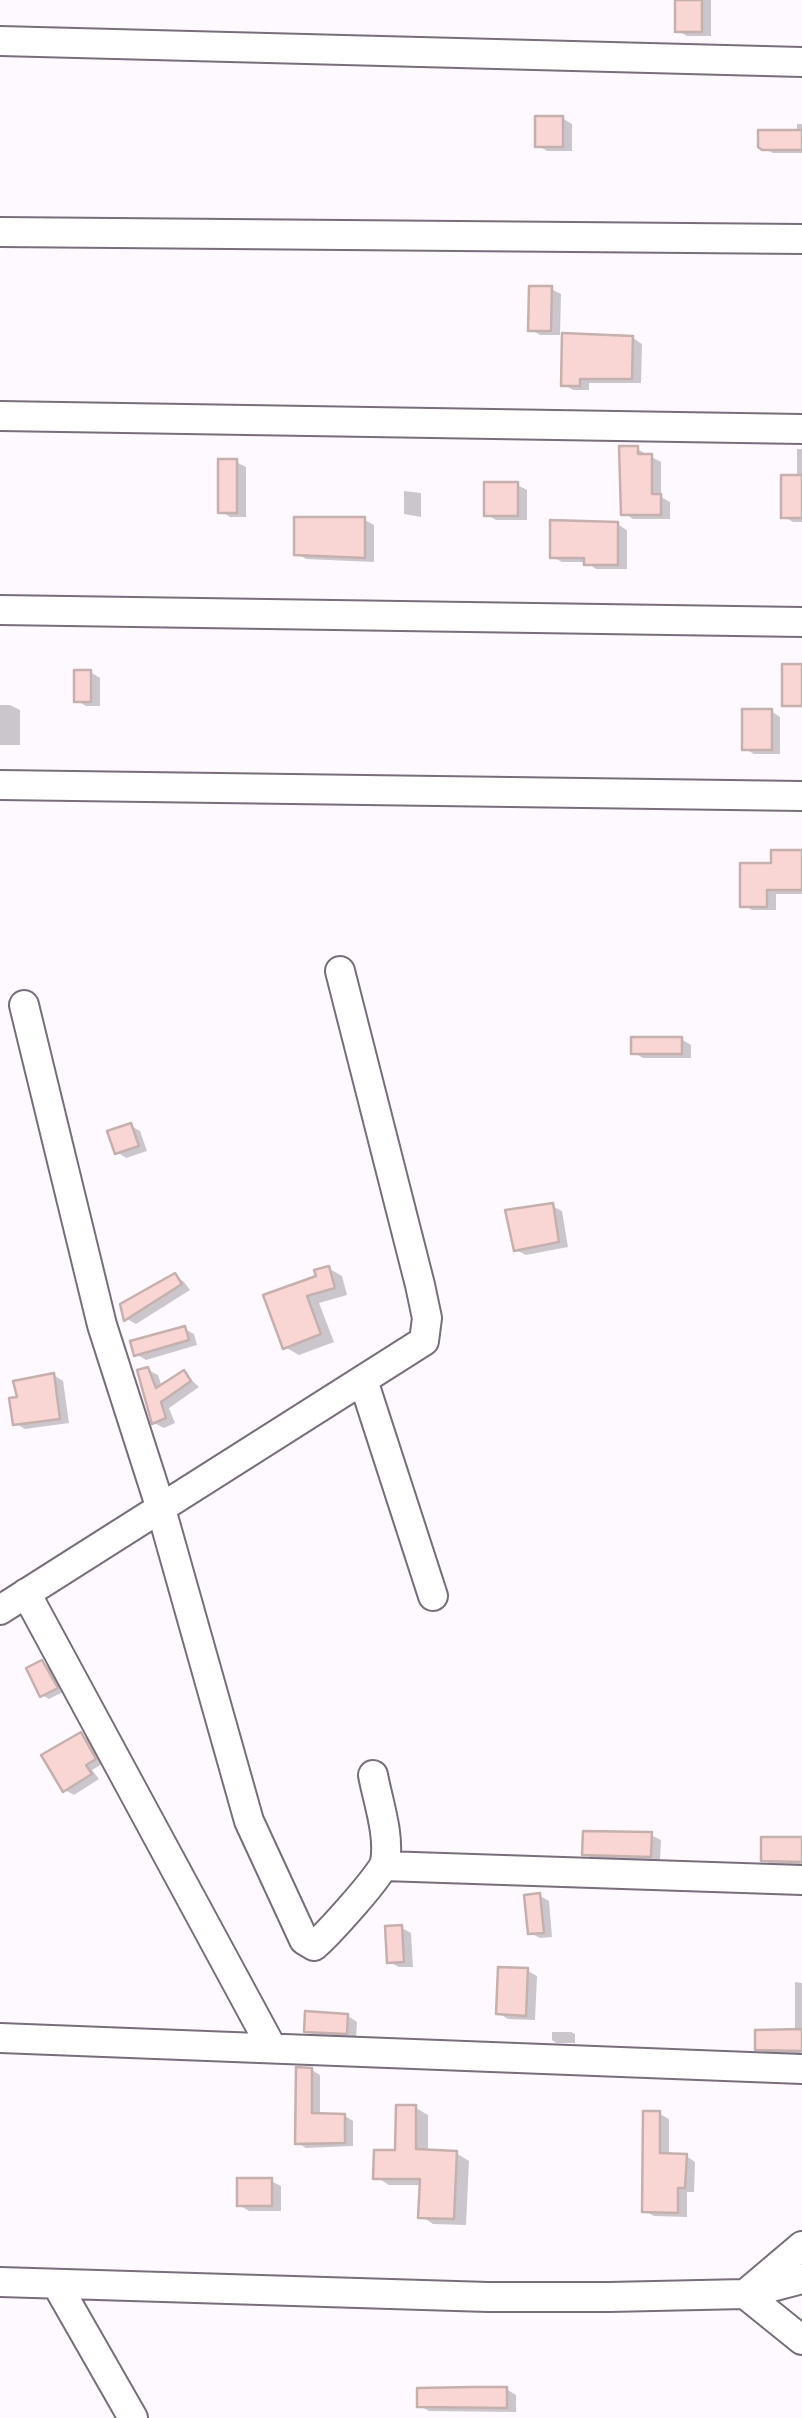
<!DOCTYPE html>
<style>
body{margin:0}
canvas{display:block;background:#fef8ff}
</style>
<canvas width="802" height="2418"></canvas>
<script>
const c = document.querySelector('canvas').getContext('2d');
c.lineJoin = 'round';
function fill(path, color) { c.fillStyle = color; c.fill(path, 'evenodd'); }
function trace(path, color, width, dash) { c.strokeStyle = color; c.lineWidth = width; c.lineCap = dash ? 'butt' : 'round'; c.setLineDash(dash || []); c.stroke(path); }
const shadow = new Path2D(`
 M684 0H711V36H687L678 31Z
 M562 118 572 124V151H547L537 145Z
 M797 124H802V153H773L760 146 797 133Z
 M551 289 561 294 560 335H540L530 329Z
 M633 338 642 344 641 383H589V390H573L563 384Z
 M637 449 661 462V497L670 502V519H633L624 513Z
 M797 449H802V522H793L783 516 797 477Z
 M236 462 246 467V517H230L221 511Z
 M517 485 527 490V520H496L486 514Z
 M404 491 421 493V517L404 514Z
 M365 520 374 525V562L306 559 296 553Z
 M617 524 627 530V569H596L586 562H562L553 557Z
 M90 672 100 678V706H86L76 700Z
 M0 705H10L20 710V745H0Z
 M771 711 780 717V754H754L744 748Z
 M802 852V894H776V910H752L743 905 773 865Z
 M681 1039 691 1045V1058H643L633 1052Z
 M131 1126 140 1131 147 1151 126 1158 117 1152Z
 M552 1206 562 1211 568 1247 526 1255 516 1250Z
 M328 1268 342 1276 347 1295 319 1303 334 1342 299 1355 285 1347 267 1297 319 1278Z
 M175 1276 184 1282 190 1290 136 1324 127 1319Z
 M185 1329 194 1334 197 1345 146 1360 136 1354Z
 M148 1370 158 1375 162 1387 184 1373 199 1387 169 1408 175 1423 164 1428 154 1423Z
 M54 1375 63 1381 69 1423 25 1429 15 1423Z
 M42 1663 49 1667 63 1692 49 1699 42 1695Z
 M81 1735 89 1739 102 1764 92 1770 99 1779 74 1795 65 1790Z
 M651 1835 661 1840 660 1861 594 1859 584 1854Z
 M802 1840V1867L773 1865 764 1860Z
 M540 1896 549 1901 552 1937 540 1938 530 1933Z
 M402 1928 411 1933 413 1967H399L389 1962Z
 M528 1971 537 1976 535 2020 508 2019 498 2013Z
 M795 1982 802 1983V2055L767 2053 758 2048 795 2032Z
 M348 2016 357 2022 356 2038 316 2036 306 2031Z
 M552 2032H571L575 2034V2043H556L552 2040Z
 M312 2070 320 2075V2116H345L353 2121V2146L306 2148 298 2143Z
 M416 2108 428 2115V2152L456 2153 469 2161 466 2225 433 2224 421 2216 422 2185H389L376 2177 398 2153Z
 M660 2114 669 2119V2156H686L695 2162 694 2192H687V2217L654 2216 645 2211Z
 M271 2181 281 2186V2211H249L239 2205Z
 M506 2389 516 2395V2412L429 2411 420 2406Z`);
const building = new Path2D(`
 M675 0H702V32H675Z
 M535 116H563V147H535Z
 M758 130H802V150H762L758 147Z
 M529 286H552L551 331H528Z
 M562 333 633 336 632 379H580V386H561Z
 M619 446H638V454H652V494H661V515H621Z
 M218 459H237V513H218Z
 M781 475H802V518H781Z
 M484 482H518V516H484Z
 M294 517H365V558L294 555Z
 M550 520 618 522V565H584V558H550Z
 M782 664H802V706H782Z
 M74 670H91V702H74Z
 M742 709H772V750H742Z
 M771 850H802V890H767V907H740V863H771Z
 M631 1037H682V1054H631Z
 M131 1123 139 1146 115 1154 107 1131Z
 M553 1203 559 1242 514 1251 505 1210Z
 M329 1266 335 1288 307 1296 321 1334 283 1349 263 1295 316 1276 314 1270Z
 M175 1273 182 1284 124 1321 120 1304Z
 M185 1326 189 1340 134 1356 130 1341Z
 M148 1367 156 1388 184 1370 191 1381 161 1402 166 1418 152 1424 137 1370Z
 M54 1373 60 1419 13 1425 9 1398 17 1397 13 1381Z
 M42 1660 58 1688 40 1697 26 1668Z
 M81 1732 96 1759 86 1765 92 1774 63 1792 41 1755Z
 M583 1831 652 1832 651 1857 582 1855Z
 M761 1837H802V1862L761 1861Z
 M540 1893 544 1933 528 1934 524 1895Z
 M402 1925 404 1962 387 1963 385 1926Z
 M498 1967 528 1968 526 2016 496 2014Z
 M305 2011 348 2014 347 2034 304 2032Z
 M802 2029V2051L755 2050V2030Z
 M296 2067 312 2068V2113L345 2114V2143L295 2144Z
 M396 2105H416V2149L457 2151 454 2219 418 2218 420 2179H373L374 2150H395Z
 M643 2111H660V2153L687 2154 685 2188H678V2213L642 2212Z
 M237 2178H272V2206H237Z
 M473 2387H507V2408L417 2407V2388Z`);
const minor = new Path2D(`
 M0 41 802 62
 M0 232 802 239
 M0 416 802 429
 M0 610 802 622
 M0 785 802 796
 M24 1005 102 1325 161 1509 249 1821 304 1940 314 1946C327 1935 382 1875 385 1862 390 1835 378 1802 373 1775
 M363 1380 433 1596
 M26 1593 272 2048
 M0 1610 424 1341 427 1318 420 1285 340 971
 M384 1866 802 1880
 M0 2038 802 2069
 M0 2282 488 2297H609L745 2294 802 2279
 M57 2285 133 2418
 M750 2290 802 2246
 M745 2294 802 2340`);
fill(shadow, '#0003');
fill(building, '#f9d6d3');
trace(building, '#c6b0ae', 2.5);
trace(minor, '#786d7b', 32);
trace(minor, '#fff', 28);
</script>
